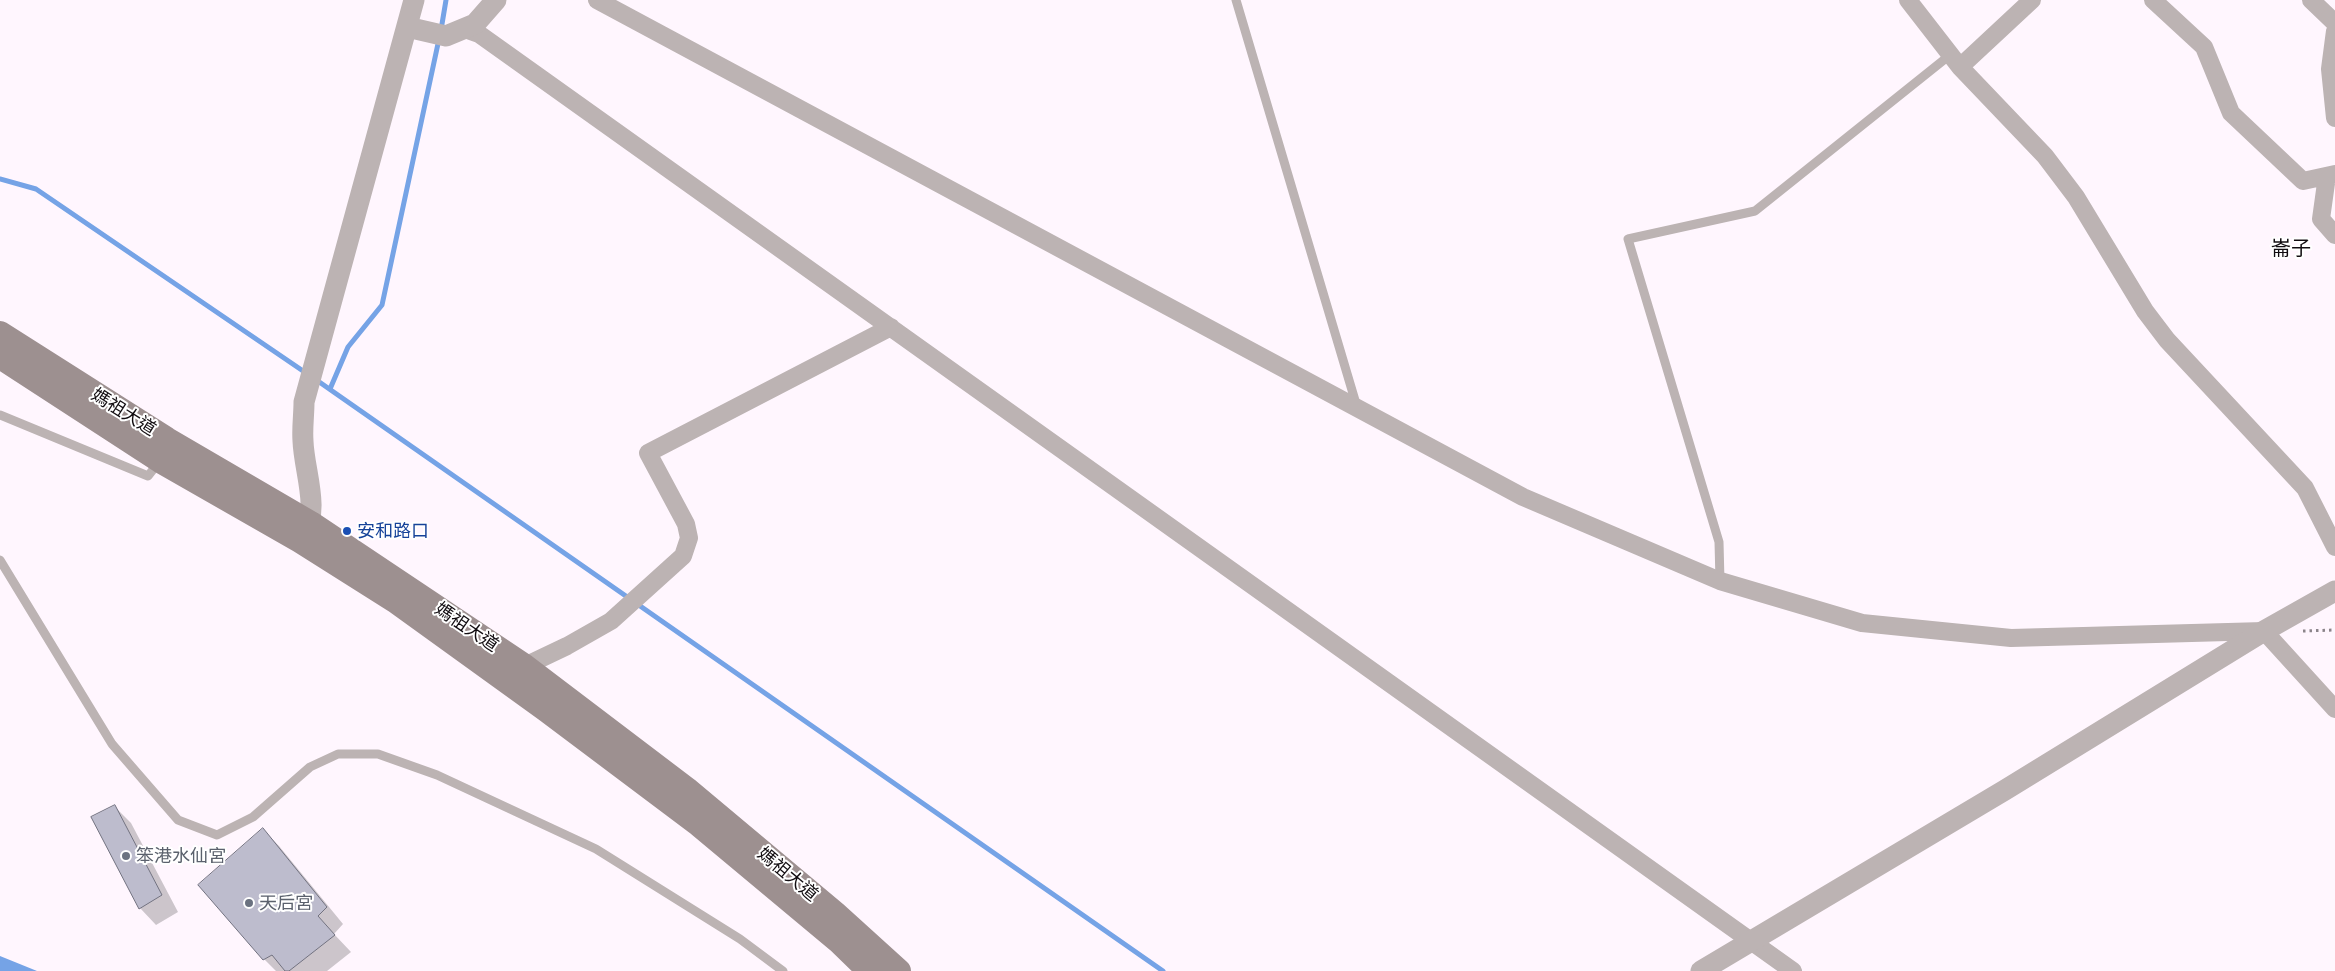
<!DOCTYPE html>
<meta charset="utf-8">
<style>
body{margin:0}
canvas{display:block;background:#fff6fe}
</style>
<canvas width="2335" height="971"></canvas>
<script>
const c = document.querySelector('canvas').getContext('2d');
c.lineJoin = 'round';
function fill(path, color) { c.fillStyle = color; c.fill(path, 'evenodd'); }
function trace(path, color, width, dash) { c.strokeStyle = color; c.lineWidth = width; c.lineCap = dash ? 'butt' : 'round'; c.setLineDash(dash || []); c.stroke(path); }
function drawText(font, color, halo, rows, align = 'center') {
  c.font = font + ' Commissioner,"Noto Sans TC",sans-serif'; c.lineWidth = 4; c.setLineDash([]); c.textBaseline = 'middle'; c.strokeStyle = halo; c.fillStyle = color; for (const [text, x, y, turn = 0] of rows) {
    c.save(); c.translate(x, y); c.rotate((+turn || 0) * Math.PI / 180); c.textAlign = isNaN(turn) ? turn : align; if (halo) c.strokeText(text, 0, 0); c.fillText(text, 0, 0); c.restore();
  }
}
const water = new Path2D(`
 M0 956 37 971H0Z`);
const shadow = new Path2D(`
 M114 806 131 823 178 912 156 925 140 908Z
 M263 830 279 846 343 924 334 934 351 952 327 971H276L264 959Z`);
const stream = new Path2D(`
 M441 30 446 0
 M0 179 36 189 306 373
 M315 379 1163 971
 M330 389 348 347 382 305 439 39`);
const building = new Path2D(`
 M115 805 162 895 139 909 91 817Z
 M263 828 327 907 318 916 335 935 289 971H285L272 955 263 960 198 885Z`);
const path = new Path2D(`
 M2303 631 2335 630`);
const service = new Path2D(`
 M1236 0 1357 407
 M0 415 148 476 159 462
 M0 560 112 744 178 820 217 835 253 817 310 767 338 754H378L437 775 596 849 740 939 783 971
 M1720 581 1719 542 1628 239 1755 211 1950 55`);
const minor = new Path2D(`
 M597 0 1523 497 1720 581 1862 623 2011 638 2264 631 2335 709
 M1908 0 1960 67 2045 156 2076 197 2145 311 2167 340 2305 488 2335 547
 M2153 0 2204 47 2231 113 2303 181 2335 174
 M2311 0 2335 23
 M465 29 479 34 1793 971
 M2335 31 2330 69 2335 118
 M1960 67 2032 0
 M2327 176 2321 219 2335 235
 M519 675 525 666 567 646 611 621 683 556 689 538 686 524 648 453 891 327`);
const tertiary = new Path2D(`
 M407 27 446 36 475 24 496 0
 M304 535C320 508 304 471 303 441 302 428 304 415 304 402L414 0
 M1701 971 2005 790 2264 631 2335 591`);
const secondary = new Path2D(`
 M0 333 167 439 311 523 525 666 687 789 835 913 899 971
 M0 357 160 461 300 541 395 601 546 710 699 825 838 941 869 971`);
const markers = [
 [347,531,5,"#1a4fb4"],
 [126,856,5,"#6b7280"],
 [249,903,5,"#6b7280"]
];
const streetNames = [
 ["媽祖大道",124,412,32],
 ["媽祖大道",467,627,34],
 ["媽祖大道",788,874,40]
];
const transitNames = [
 ["安和路口",357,531]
];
const worshipNames = [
 ["笨港水仙宮",136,856],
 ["天后宮",259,903]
];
const quarterNames = [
 ["崙子",2291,248]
];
fill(water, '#75a3e6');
fill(shadow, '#0003');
trace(stream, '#75a3e6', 5);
fill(building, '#bdbccd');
trace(building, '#727280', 1);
trace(path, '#8b848a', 3, [2.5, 4]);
trace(service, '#bcb3b3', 9);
trace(minor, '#bcb3b3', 18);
trace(tertiary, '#bcb3b3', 21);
trace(secondary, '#9d9090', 24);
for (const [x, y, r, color] of markers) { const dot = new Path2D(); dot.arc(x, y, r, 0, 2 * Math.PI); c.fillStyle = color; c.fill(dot); trace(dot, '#fff', 2); }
drawText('18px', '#110c10', '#fff', streetNames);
drawText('18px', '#164399', '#fff', transitNames, 'left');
drawText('18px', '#5b616d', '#fff', worshipNames, 'left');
drawText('20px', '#110c10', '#fff', quarterNames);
</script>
